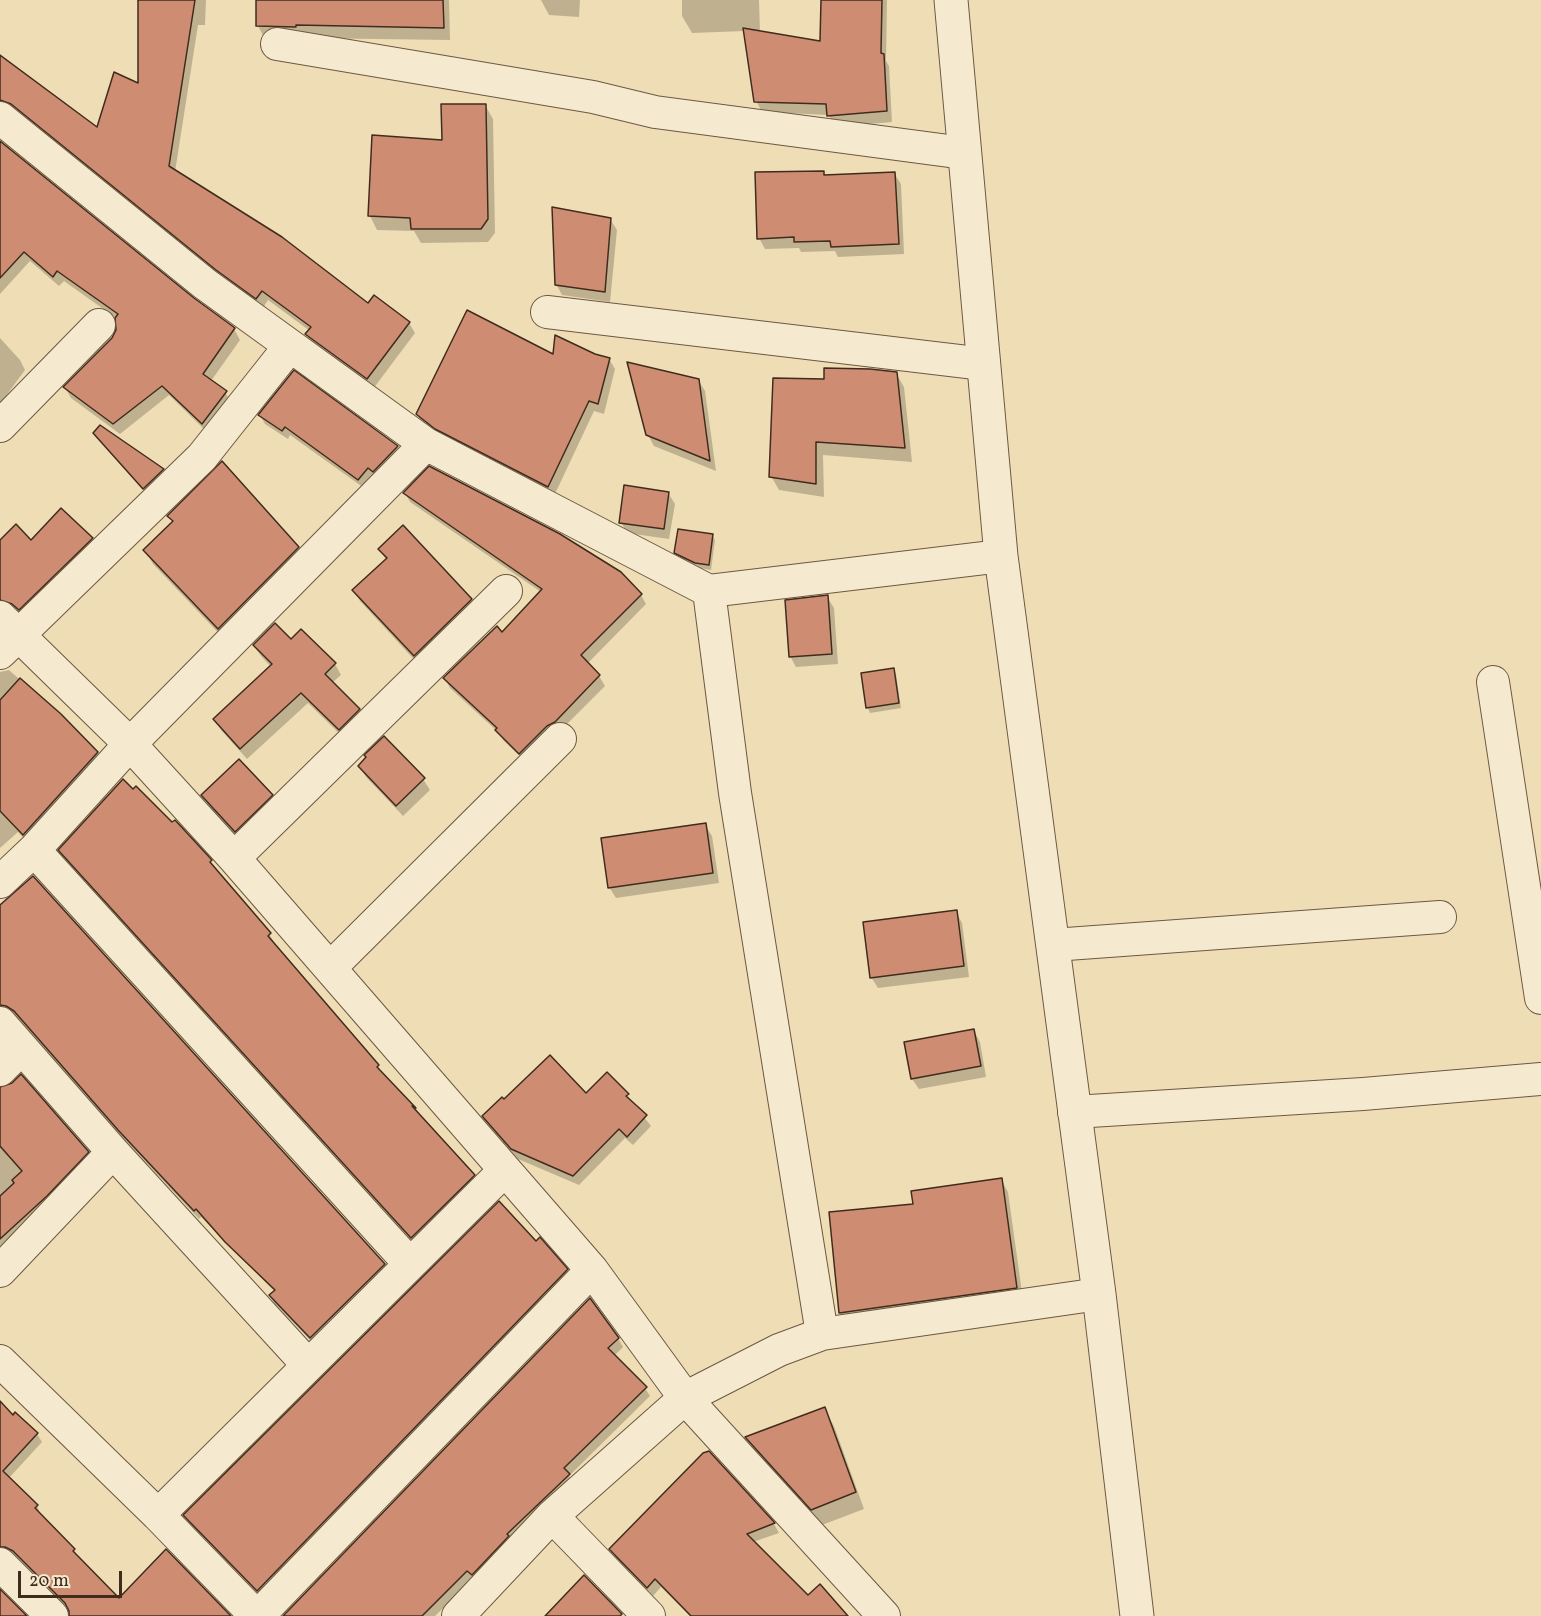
<!DOCTYPE html>
<style>
body{margin:0}
#map{position:relative;width:1541px;height:1616px;overflow:hidden;background:#efdeb5;font-family:Vollkorn,serif}
canvas{display:block}
.scale{position:absolute;left:18px;top:1571px;width:104px;height:27px;box-sizing:border-box;border:3px solid #402c1d;border-top:0;padding-left:8px;font-size:18px;line-height:21px;white-space:nowrap;color:#402c1d;-webkit-text-stroke:4px #f5eacf;paint-order:stroke}
</style>
<div id="map">
<canvas width="1541" height="1616"></canvas>
<div class="scale">20 m</div>
</div>
<script>
const c = document.querySelector('canvas').getContext('2d');
c.lineJoin = 'round';
function fill(path, color) { c.fillStyle = color; c.fill(path, 'evenodd'); }
function trace(path, color, width, dash) { c.strokeStyle = color; c.lineWidth = width; c.lineCap = dash ? 'butt' : 'round'; c.setLineDash(dash || []); c.stroke(path); }
const shadow = new Path2D(`
 M137 0H206L205 25H198L175 172 368 306 409 323 415 333 373 389 313 345 307 335 310 331 268 300 263 308 0 111V56L98 130 140 85V10Z
 M258 0H449L450 40 302 38 265 39 258 26Z
 M541 0H580L579 17 549 15Z
 M682 0H759L760 32 822 42V0H887L886 61 889 66 892 122 835 127 829 115 762 112 756 101 745 31 692 33 682 16Z
 M485 105 493 119 495 233 488 242 421 243 414 231 377 230 370 216 373 136 444 142Z
 M0 143 193 299 234 329 240 340 211 381 225 392 231 402 208 433 169 395 120 434 71 398 65 388 113 339 118 330 116 318 64 281 59 286 30 261 0 294Z
 M823 172 826 176 894 173 901 184 904 254 838 257 835 251 801 252 799 248 765 249 759 238Z
 M610 219 617 230 610 302 562 295 556 284Z
 M0 338 20 360 25 370 0 404Z
 M554 356H594L609 359 615 369 604 414 594 411 554 496 423 425 417 414Z
 M294 372 397 447 402 456 364 488 290 435 288 439 265 424 260 415Z
 M896 373 904 387 912 462 823 455 824 497 779 490 771 476 826 381Z
 M698 380 705 391 716 471 654 446 648 435Z
 M98 438 163 470 166 474 147 493Z
 M405 493 641 595 646 604 587 664 599 676 605 686 560 731 526 762 503 740 499 733 450 688 445 679 502 634 541 592 410 502Z
 M668 493 675 504 669 539 627 533 621 522Z
 M169 516 298 548 306 562 227 642 153 564 145 550 173 523Z
 M712 535 715 540 711 570 699 568 679 558 676 552Z
 M91 539 97 549 25 619 0 610V542Z
 M380 549 471 600 477 611 420 666 360 601 354 590 386 560Z
 M827 597 834 608 838 664 796 667 790 656Z
 M291 642 335 664 341 675 332 683 359 710 365 720 346 740 308 703 247 759 221 730 215 720 271 667 261 656 254 646Z
 M893 669 896 674 901 708 870 713 868 708 863 674Z
 M9 670 60 715 97 753 102 763 29 844 18 832 0 848V672Z
 M359 766 423 779 430 790 403 816 366 777Z
 M203 795 271 796 278 807 242 842 209 806Z
 M705 825 712 836 719 883 616 898 609 887Z
 M60 850 210 861 269 934 274 942 272 944 378 1066 382 1074 415 1109 420 1117 474 1176 478 1184 416 1245 65 858Z
 M0 906 384 1264 389 1273 316 1346 275 1304 270 1296 275 1292 201 1217 199 1219 183 1202 124 1139 20 1020 12 1014 0 1015Z
 M956 912 962 923 969 977 878 988 871 977Z
 M974 1031 980 1042 986 1077 919 1089 912 1079Z
 M0 1089 87 1152 92 1161 0 1258Z
 M586 1095H627L651 1126 633 1145 625 1138 579 1185 518 1159 490 1126 484 1116Z
 M1001 1179 1008 1192 1023 1300 847 1326 840 1313 831 1214 915 1205Z
 M536 1243 566 1270 571 1278 262 1598 189 1523 185 1515Z
 M618 1338 623 1347 614 1356 645 1388 650 1396 569 1476 573 1484 435 1616H285Z
 M0 1403 13 1417 37 1434 42 1442 9 1478 37 1506 41 1515 74 1550 78 1558 119 1600 229 1616H71V1612L19 1559 10 1555H0Z
 M824 1409 834 1426 864 1509 822 1525 756 1454 747 1438Z
 M708 1452 774 1524 779 1533 753 1542 808 1597 846 1616H690L661 1587 653 1596 616 1558 611 1549Z`);
const building = new Path2D(`
 M138 0H195L169 166 282 237 368 303 374 295 410 322 367 379 305 334 311 327 262 291 256 299 216 270 11 104 0 100V55L97 127 114 72 138 83Z
 M256 0H443L444 28 296 25V27L256 26Z
 M821 0H882L881 53 884 54 887 111 827 116 826 104 754 102 743 28 820 41Z
 M441 104H486L488 219 481 229H411L410 218 368 216 372 135 442 140Z
 M0 141 194 298 235 328 203 374 227 391 202 424 162 386 113 424 63 387 112 338 116 330 115 318 118 314 57 271 53 277 24 252 0 278Z
 M824 171V175L895 172 899 244 831 247 830 241 794 242V237L757 239 755 172Z
 M552 207 611 218 605 292 555 285Z
 M467 310 553 354 555 335 595 354 610 358 598 404 589 401 548 487 435 429 416 414Z
 M627 362 699 379 710 461 646 435Z
 M824 368 870 369 897 372 905 448 816 442V484L769 477 773 378 824 379Z
 M294 370 398 446 373 472 368 468 358 480 285 427 282 431 258 415Z
 M100 425 164 469 143 489 93 433Z
 M222 461 299 547 218 629 143 550 173 521 167 516Z
 M429 466 560 534 621 572 642 594 581 655 600 675 555 722 547 726 519 754 495 730 497 728 443 678 497 626 502 632 542 589 403 493Z
 M624 485 669 492 664 529 619 523Z
 M61 508 93 538 19 610 12 604 0 600V540L16 524 31 540Z
 M403 525 472 599 414 656 352 590 387 558 378 549Z
 M678 529 713 534 709 565 695 563 674 553Z
 M828 595 832 654 789 657 785 600Z
 M275 623 291 639 301 629 336 663 325 674 360 709 339 730 301 693 240 749 213 719 272 664 253 645Z
 M894 668 899 703 866 708 861 673Z
 M20 678 61 714 98 752 23 835 0 811V700Z
 M384 736 425 778 396 806 358 766 366 757 364 755Z
 M239 759 273 795 235 832 201 795Z
 M123 779 133 789 136 786 172 822 175 820 212 860 210 862 271 933 268 936 379 1065 377 1067 416 1108 412 1106 475 1175 411 1238 58 850Z
 M706 823 713 873 608 888 601 838Z
 M33 876 385 1264 310 1338 269 1295 275 1290 225 1242 196 1209 194 1211 177 1193 118 1130 14 1011 6 1006 0 1005V905Z
 M957 910 964 966 870 978 863 922Z
 M974 1029 981 1066 911 1079 904 1042Z
 M550 1055 586 1093 607 1072 629 1094 626 1096 647 1115 627 1137 619 1129 573 1176 511 1149 482 1116 502 1097 504 1099Z
 M21 1074 89 1152 47 1196 0 1239V1196L14 1183 12 1180 22 1171 0 1146V1087L12 1083Z
 M1002 1178 1017 1288 839 1313 829 1212 913 1204 911 1191Z
 M499 1201 536 1241 540 1237 568 1269 257 1591 183 1515Z
 M590 1298 619 1338 608 1348 647 1387 564 1468 570 1474 507 1534 509 1536 472 1575 467 1571 422 1616H283Z
 M0 1401 13 1415 15 1412 38 1433 3 1471 38 1505 35 1508 75 1549 73 1551 119 1598 166 1549 231 1616H69V1611L65 1603 13 1551 5 1547H0Z
 M825 1407 856 1492 811 1510 745 1437Z
 M709 1451 775 1523 747 1534 808 1595 820 1584 848 1616H691L655 1579 647 1588 609 1549 703 1453Z
 M584 1575 622 1614 620 1616H545Z
 M0 1589 27 1616H0Z`);
const minor = new Path2D(`
 M277 44 593 97 655 112 964 153
 M0 118 205 284 426 444 709 591 1001 556
 M547 312 984 364
 M0 426 99 325
 M709 591 735 793 822 1334
 M0 617 130 744 234 858 592 1270 685 1398 884 1616
 M0 653 202 457 290 346
 M1493 682 1541 998
 M34 850 410 1264
 M234 858 506 591
 M0 882 34 850 130 744 426 444
 M1053 945 1440 917
 M330 968 560 739
 M0 1023 113 1152 308 1365
 M0 1070 22 1048
 M1074 1112 1363 1094 1541 1079
 M0 1271 113 1152
 M0 1361 158 1515 256 1616
 M158 1515 505 1170
 M552 1516 649 1616
 M0 1564 52 1616
 M258 1616 592 1270
 M458 1616 552 1516 685 1398 779 1350 822 1334 1099 1294`);
const tertiary = new Path2D(`
 M951 0 1001 556 1099 1294 1137 1616`);
fill(shadow, '#0003');
fill(building, '#ce8d72');
trace(building, '#402c1d', 1.5);
trace(minor, '#6c5843', 34);
trace(tertiary, '#6c5843', 35);
trace(minor, '#f5eacf', 32);
trace(tertiary, '#f5eacf', 33);
</script>
